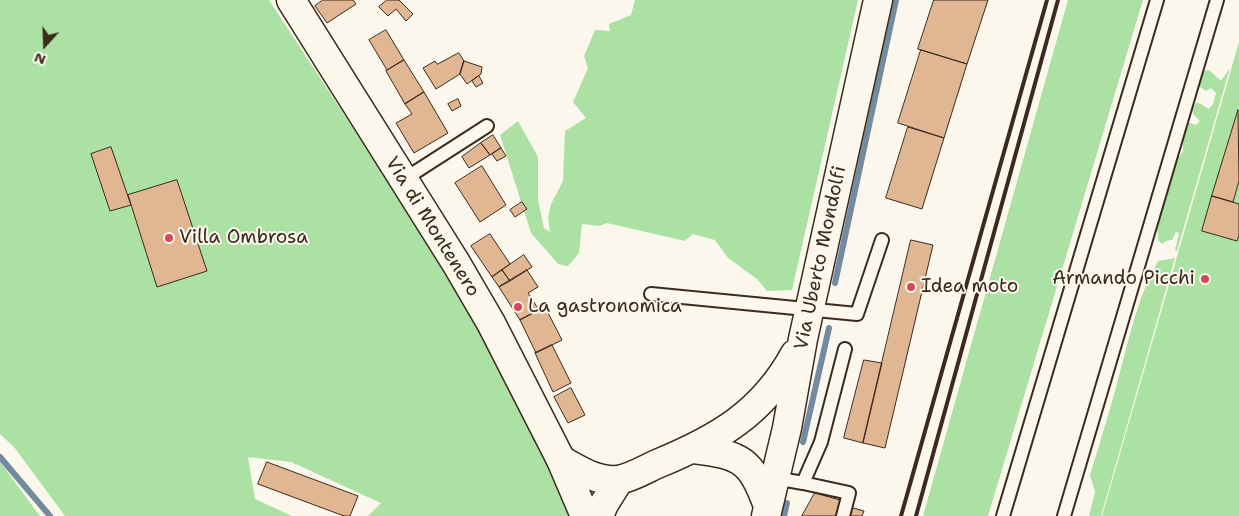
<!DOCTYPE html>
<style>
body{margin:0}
#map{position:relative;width:1239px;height:516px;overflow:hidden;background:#fbf7ec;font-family:"Shantell Sans",sans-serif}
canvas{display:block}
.north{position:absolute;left:20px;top:20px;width:50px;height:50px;-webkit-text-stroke:4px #fbf7ec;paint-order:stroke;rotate:200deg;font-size:14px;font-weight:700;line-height:20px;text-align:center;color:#3b2a1e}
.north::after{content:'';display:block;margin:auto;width:18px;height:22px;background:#3b2a1e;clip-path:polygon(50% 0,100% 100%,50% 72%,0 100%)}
</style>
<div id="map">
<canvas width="1239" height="516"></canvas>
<div class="north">N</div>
</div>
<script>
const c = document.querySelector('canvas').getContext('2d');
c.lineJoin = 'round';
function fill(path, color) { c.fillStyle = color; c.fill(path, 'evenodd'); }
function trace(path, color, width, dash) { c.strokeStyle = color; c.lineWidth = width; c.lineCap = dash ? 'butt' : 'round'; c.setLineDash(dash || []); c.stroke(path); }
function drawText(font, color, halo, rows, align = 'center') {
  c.font = font + ' "Shantell Sans",sans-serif'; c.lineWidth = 4; c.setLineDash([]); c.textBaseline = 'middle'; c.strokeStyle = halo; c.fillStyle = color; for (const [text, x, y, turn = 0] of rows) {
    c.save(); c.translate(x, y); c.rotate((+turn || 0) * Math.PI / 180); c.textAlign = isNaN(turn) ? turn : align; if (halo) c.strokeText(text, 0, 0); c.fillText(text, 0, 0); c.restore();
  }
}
const green = new Path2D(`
 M0 0H269L448 273 516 393 571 516H368L381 503 291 462 248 457 255 499 292 516H65L14 447 0 434Z
 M635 0H858L792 290 767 291 757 279 728 258 715 240 693 234 685 241 607 223 599 226 582 224 579 253 568 266 558 264 531 233 500 135 518 121 538 157V200L544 228 550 232 548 218 551 204 563 181 565 131 586 118 573 102 588 68 584 56 595 30 610 31 609 24 631 15Z
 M1068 0H1143L988 516H923Z
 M1239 42V516H1102Z
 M1230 68 1177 251 1175 250 1179 233 1176 232 1172 240 1166 241 1162 244 1158 240 1157 222 1173 166 1183 151V126L1184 121 1196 125 1200 121 1193 114 1192 109 1197 102 1209 109 1213 104 1216 93 1211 88 1206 91 1199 86 1191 75 1196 69 1204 71 1209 70 1221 81Z
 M1175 258 1101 516H1089L1095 492 1090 475C1101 439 1112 404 1121 368 1131 331 1139 294 1158 261Z
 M0 462 40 516H0Z`);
const stream = new Path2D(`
 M835 283 896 0
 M803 442 829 328
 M0 457 50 516
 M784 516 787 503`);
const building = new Path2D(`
 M323 0H353L356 4 327 23 315 6Z
 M387 0H399L413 14 406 21 396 9 388 16 379 7Z
 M934 0H988L967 64 918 49Z
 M386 30 404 60 387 70 369 40Z
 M921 50 967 64 944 138 898 123Z
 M459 53 464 61 460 74 436 89 423 68 435 61 437 64Z
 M404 60 424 92 405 104 386 71Z
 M464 61 482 67 481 74 467 84 460 74Z
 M479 76 483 83 476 87 472 81Z
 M424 92 448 133 414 153 396 123 412 114 405 104Z
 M458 99 461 106 452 111 448 104Z
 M1238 110 1239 181 1233 202 1212 196Z
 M908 127 944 138 922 209 886 198Z
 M493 135 501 148 490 155 481 143Z
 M481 143 490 155 469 168 462 157Z
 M111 147 131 205 110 211 91 154Z
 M501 148 506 156 497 161 492 154Z
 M482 166 506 205 480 222 455 183Z
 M177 180 207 271 157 287 128 195Z
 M1212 196 1239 204V236L1237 241 1202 231Z
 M522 202 527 209 515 217 510 210Z
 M490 234 510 264 492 277 471 246Z
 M911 240 933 245 885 448 863 443Z
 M524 255 532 267 510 281 502 270Z
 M502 270 510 281 499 287 492 277Z
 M527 270 538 287 528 293 539 310 520 320 499 287Z
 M545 307 562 340 536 353 520 320Z
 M552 345 571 383 553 392 535 353Z
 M864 360 882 363 863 443 844 438Z
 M571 388 585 415 568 423 554 397Z
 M267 462 358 496 350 516H344L258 484Z
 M815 493 840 500 836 516H802Z
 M850 507 864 511 862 516H847Z`);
const service = new Path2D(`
 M403 180 487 126
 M651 294 857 314 882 240
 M775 478 803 483 821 442 845 349
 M803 483 849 493 843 516
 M1003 516 1157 0
 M1064 516 1217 0`);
const tertiary = new Path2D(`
 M291 0 456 263 491 323 561 460 585 516`);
const secondary = new Path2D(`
 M694 449C742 455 751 460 768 506
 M561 460C579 470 597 482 618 480 631 478 646 469 657 464 718 439 763 413 795 354
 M599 516 604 504 619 480
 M766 516 787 428 803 339 878 0`);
const rail = new Path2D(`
 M901 516 1047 0
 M916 516 1058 0`);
const markers = [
 [169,238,5,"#d1495b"],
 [1205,279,5,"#d1495b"],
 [911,287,5,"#d1495b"],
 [518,307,5,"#d1495b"]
];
const streetNames = [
 ["Via di Montenero",432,227,58],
 ["Via Uberto Mondolfi",821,258,-78]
];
const poiNames = [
 ["Villa Ombrosa",179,238],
 ["Armando Picchi",1195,279,"right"],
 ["Idea moto",921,287],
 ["La gastronomica",528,307]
];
fill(green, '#abe1a3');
trace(stream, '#738a9f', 6);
fill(building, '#e1b692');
trace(building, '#3b2a1e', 1);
trace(service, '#3b2a1e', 16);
trace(tertiary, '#3b2a1e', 31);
trace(secondary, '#3b2a1e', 31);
trace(service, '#fbf7ec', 12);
trace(tertiary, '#fbf7ec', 28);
trace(secondary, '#fbf7ec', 28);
trace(rail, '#3b2a1e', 4);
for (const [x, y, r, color] of markers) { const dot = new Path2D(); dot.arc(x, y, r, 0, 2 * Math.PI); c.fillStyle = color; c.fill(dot); trace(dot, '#fbf7ec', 2); }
drawText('19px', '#3b2a1e', '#fbf7ec', streetNames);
drawText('19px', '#3b2a1e', '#fbf7ec', poiNames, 'left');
</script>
